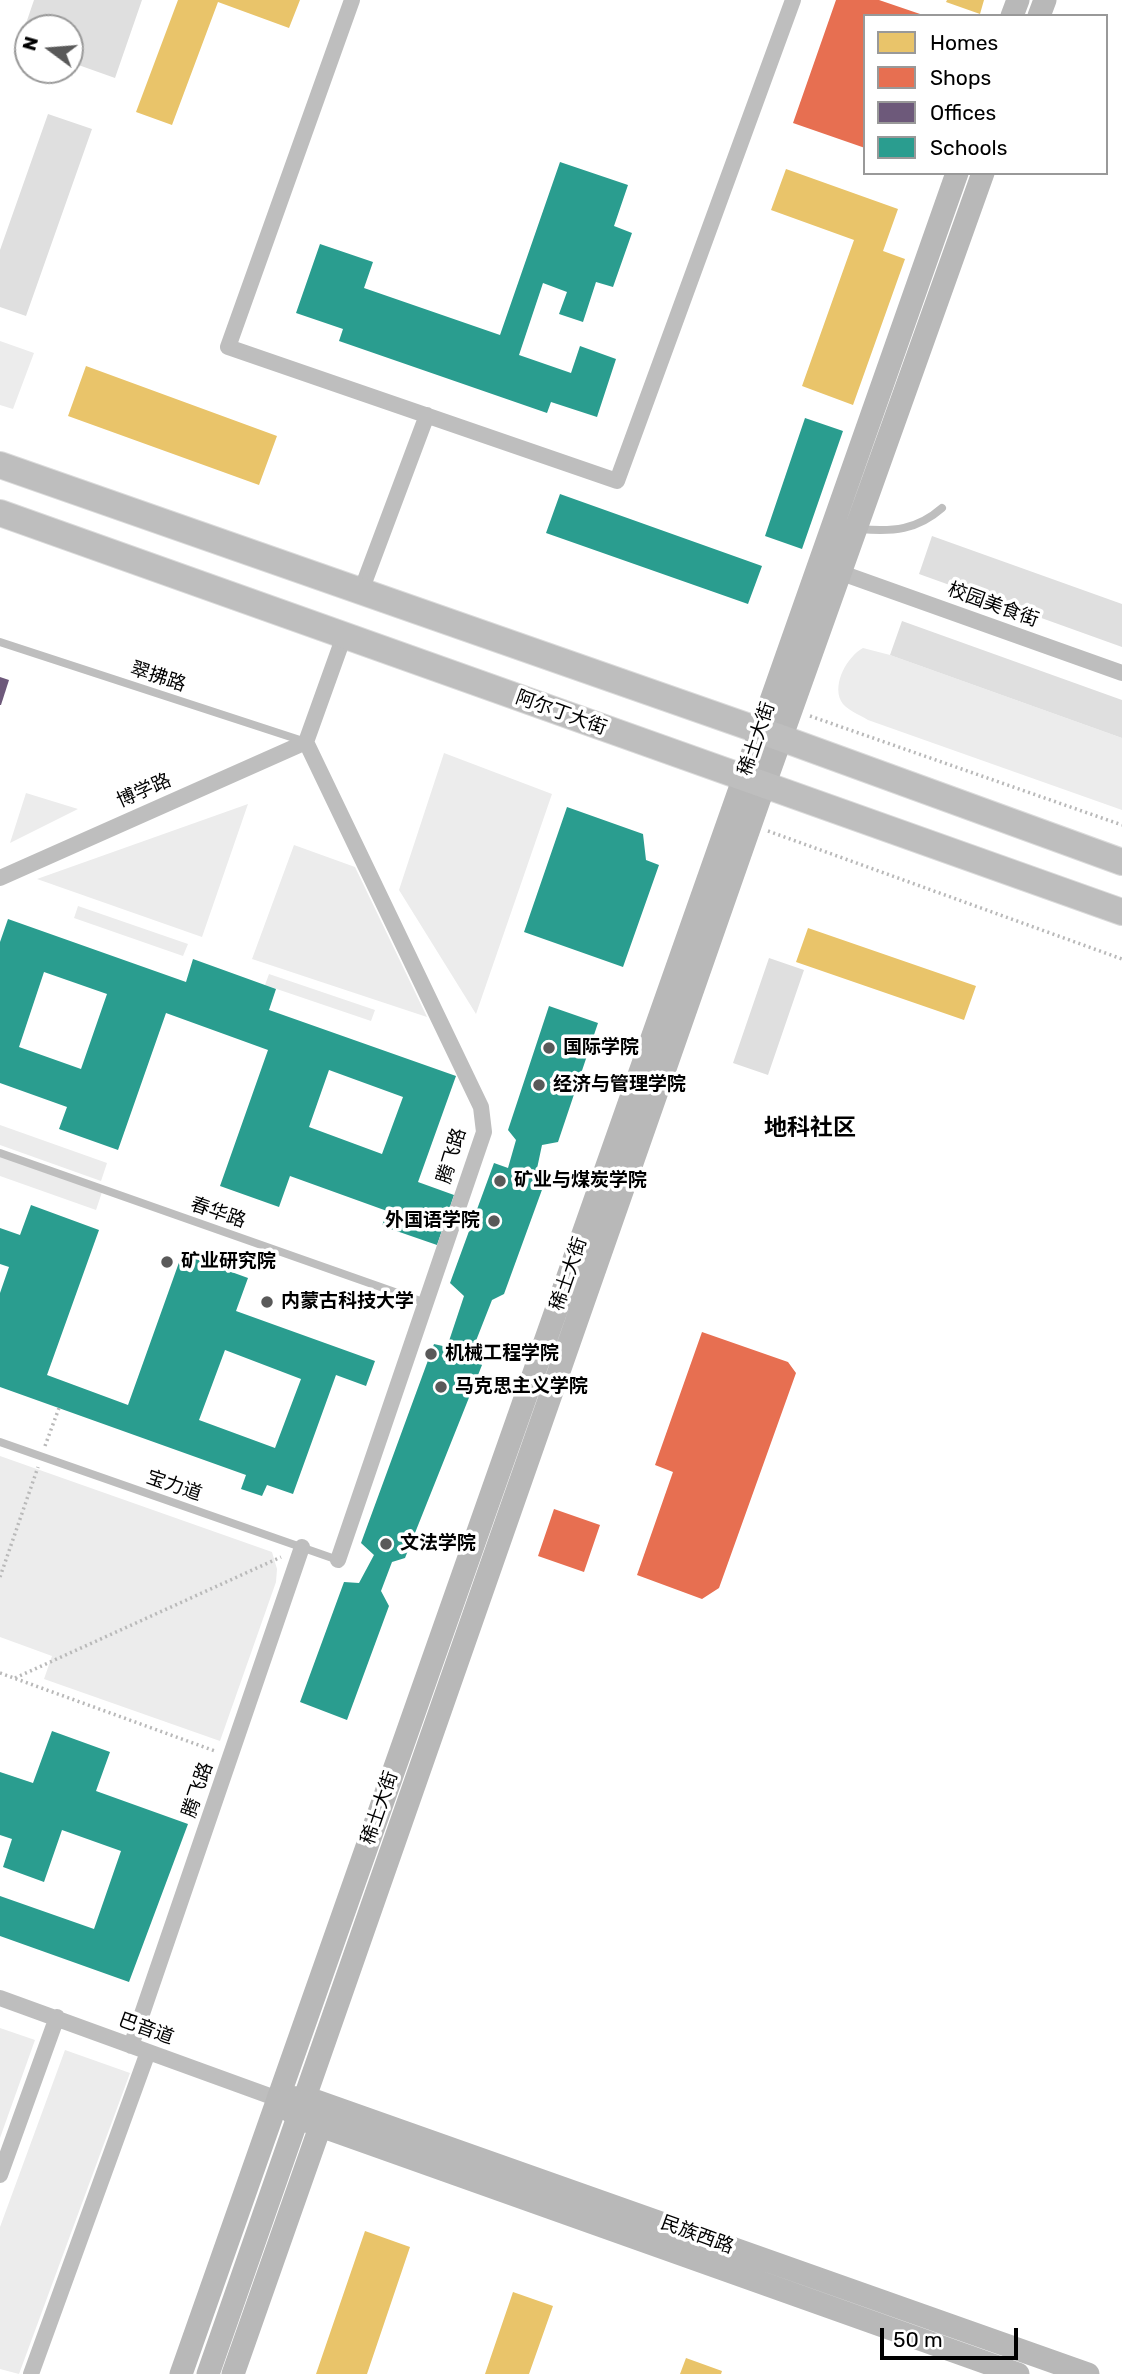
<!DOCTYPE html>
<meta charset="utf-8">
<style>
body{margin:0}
#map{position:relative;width:1122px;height:2374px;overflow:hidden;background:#fff;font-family:Rubik,sans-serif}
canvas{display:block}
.legend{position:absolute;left:863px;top:14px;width:245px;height:161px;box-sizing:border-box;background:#fff;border:2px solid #999;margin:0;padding:9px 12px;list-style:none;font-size:21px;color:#000}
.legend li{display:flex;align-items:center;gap:14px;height:35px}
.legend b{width:35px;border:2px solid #999}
.north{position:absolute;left:14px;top:14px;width:70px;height:70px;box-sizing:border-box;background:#fff;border:2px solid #999;border-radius:50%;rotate:286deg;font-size:19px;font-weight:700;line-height:28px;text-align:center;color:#000}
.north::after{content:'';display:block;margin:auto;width:24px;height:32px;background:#595959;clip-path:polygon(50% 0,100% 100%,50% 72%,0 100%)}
.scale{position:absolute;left:880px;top:2328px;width:138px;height:32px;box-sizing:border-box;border:4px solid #000;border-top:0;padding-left:9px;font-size:21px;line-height:24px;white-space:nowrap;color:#000;-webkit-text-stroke:5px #fff;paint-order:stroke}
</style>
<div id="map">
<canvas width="1122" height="2374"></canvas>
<ul class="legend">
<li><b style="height:19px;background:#e9c46a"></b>Homes</li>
<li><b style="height:19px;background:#e76f51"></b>Shops</li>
<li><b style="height:19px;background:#6d597a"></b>Offices</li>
<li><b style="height:19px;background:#2a9d8f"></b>Schools</li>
</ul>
<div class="north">N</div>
<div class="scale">50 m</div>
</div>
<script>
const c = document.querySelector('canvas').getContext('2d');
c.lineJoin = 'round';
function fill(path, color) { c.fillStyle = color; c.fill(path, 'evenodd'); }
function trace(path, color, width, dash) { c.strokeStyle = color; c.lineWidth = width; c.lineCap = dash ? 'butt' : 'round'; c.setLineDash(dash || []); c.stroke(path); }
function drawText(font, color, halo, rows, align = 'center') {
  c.font = font + ' Rubik,"Noto Sans SC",sans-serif'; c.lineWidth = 7; c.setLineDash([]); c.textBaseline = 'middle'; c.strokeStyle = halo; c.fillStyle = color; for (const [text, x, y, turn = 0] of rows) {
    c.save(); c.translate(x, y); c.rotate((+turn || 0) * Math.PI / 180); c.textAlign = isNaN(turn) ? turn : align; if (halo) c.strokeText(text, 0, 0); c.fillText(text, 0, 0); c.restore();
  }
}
const green = new Path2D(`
 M0 341 34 353 13 409 0 405Z
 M863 648 890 655 1122 738V810L868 720C860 715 845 709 841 701 832 683 848 656 863 648Z
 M444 753 552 794 476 1014 399 890Z
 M26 793 78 809 10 843Z
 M248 804 202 937 37 879Z
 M294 845 355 867 427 1017 252 959Z
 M78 906 188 944 183 956 74 918Z
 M269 974 375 1010 371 1021 265 985Z
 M0 1125 107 1163 101 1181 0 1145Z
 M0 1156 102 1192 96 1210 0 1176Z
 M0 1456 272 1552 277 1569 276 1582 220 1741 44 1679 52 1656 0 1637Z
 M0 2028 35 2040 0 2138Z
 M65 2050 130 2073 19 2374 0 2369V2227Z`);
const homes = new Path2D(`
 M178 0H300L289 28 218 2 172 125 136 112Z
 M947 0H984L980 14 946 2Z
 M786 169 898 209 883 251 905 259 853 405 802 386 854 240 771 210Z
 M86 366 277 436 259 485 68 416Z
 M808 928 976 986 964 1020 796 962Z
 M365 2231 410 2247 367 2374H316Z
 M513 2292 553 2306 529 2374H485Z
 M686 2358 722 2371 721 2374H680Z`);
const shops = new Path2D(`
 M836 0H879L923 15 865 16V148L793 123Z
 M702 1332 788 1362 796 1373 719 1588 702 1599 637 1575 673 1472 655 1465Z
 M554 1509 600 1525 584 1572 538 1556Z`);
const offices = new Path2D(`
 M0 677 9 680 1 705H0Z`);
const schools = new Path2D(`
 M560 162 628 185 614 226 632 233 613 287 596 282 583 322 559 314 567 292 543 283 519 355 571 373 580 346 616 359 597 417 551 402 547 413 339 341 343 329 296 313 320 244 373 262 364 288 500 335Z
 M805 418 843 431 802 549 765 536Z
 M560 494 762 566 748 604 546 533Z
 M567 807 643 834 646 860 659 865 623 967 524 932Z
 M8 919 186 982 193 959 276 989 269 1010 456 1076 418 1182 454 1195 437 1245 382 1226 387 1211 290 1176 279 1207 220 1186 268 1050 166 1013 118 1150 59 1129 67 1107 0 1083V942ZM44 972 107 994 81 1069 19 1047ZM329 1070 403 1097 382 1154 309 1127Z
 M549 1006 598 1023 558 1142 542 1145 535 1178 543 1187 504 1294 492 1300 470 1356 482 1365 405 1558 392 1562 381 1591 389 1606 347 1720 300 1702 344 1582 359 1583 374 1555 361 1543 434 1344 447 1347 464 1296 450 1283 494 1163 508 1168 516 1140 508 1130Z
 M31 1205 99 1230 47 1375 128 1405 182 1254 248 1278 236 1311 375 1361 366 1386 336 1375 293 1494 267 1485 262 1496 241 1489 246 1475 0 1387V1293L9 1267 0 1264V1228L20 1235ZM225 1350 301 1379 275 1448 199 1420Z
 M52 1731 110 1752 96 1791 188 1824 129 1982 0 1936V1896L94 1929 121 1851 62 1830 44 1882 3 1867 12 1839 0 1835V1772L33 1783Z`);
const building = new Path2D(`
 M34 0H142L115 78 70 62V28H28V47L19 44Z
 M48 114 92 129 26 316 0 307V250Z
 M932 536 1122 604V647L919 574Z
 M902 621 1122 700V738L890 655Z
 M769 958 804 970 768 1075 733 1063Z`);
const path = new Path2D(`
 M810 716 1122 825
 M768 831 1122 959
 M45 1446 59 1408
 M0 1577 38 1467
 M0 1673 215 1751
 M15 1678 281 1557`);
const lane = new Path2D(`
 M860 529C893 532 917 530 942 508
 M0 642 303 741
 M0 1153 426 1303
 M0 1442 338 1560`);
const street = new Path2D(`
 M352 0 228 347 617 481 793 0
 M850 576 1122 673
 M361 591 427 415
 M306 742 481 1107 484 1132 338 1560
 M306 742 344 636
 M0 878 306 742
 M0 1998 278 2099
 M131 2046 302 1547
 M0 2175 57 2017
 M31 2374 148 2052`);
const secondary = new Path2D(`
 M1012 16 1018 0
 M1039 16 1045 0
 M292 2098 305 2097 1088 2374
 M288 2109 298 2118 1018 2374
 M181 2374 957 173
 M208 2374 764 786 983 173
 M233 2374 320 2127`);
const primary = new Path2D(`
 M0 465 781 738 1122 862
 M0 513 1122 912`);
const markers = [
 [549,1048,7,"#595959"],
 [539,1085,7,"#595959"],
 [500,1181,7,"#595959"],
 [494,1221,7,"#595959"],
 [167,1262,7,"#595959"],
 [267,1302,7,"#595959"],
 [431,1354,7,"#595959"],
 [441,1387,7,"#595959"],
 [386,1544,7,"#595959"]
];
const streetNames = [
 ["校园美食街",993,605,20],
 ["翠拂路",158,677,18],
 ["阿尔丁大街",561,713,20],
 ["稀土大街",757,739,-71],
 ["博学路",144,791,-24],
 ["腾飞路",452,1156,-73],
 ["春华路",218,1213,19],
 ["稀土大街",569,1274,-71],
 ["宝力道",174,1486,19],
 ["腾飞路",198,1790,-71],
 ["稀土大街",380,1808,-71],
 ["巴音道",146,2029,20],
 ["民族西路",697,2235,20]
];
const poiNames = [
 ["国际学院",563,1048],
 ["经济与管理学院",553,1085],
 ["矿业与煤炭学院",514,1181],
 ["外国语学院",480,1221,"right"],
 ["矿业研究院",181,1262],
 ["内蒙古科技大学",281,1302],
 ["机械工程学院",445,1354],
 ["马克思主义学院",455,1387],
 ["文法学院",400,1544]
];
const quarterNames = [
 ["地科社区",810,1128]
];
fill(green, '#ececec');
fill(homes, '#e9c46a');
fill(shops, '#e76f51');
fill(offices, '#6d597a');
fill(schools, '#2a9d8f');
fill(building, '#dfdfdf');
trace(primary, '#dbdbdb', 28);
trace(path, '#b9b9b9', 3.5, [2, 3.5]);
trace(lane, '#bebebe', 8);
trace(street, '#bebebe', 16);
trace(secondary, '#b8b8b8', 23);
trace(primary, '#bebebe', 26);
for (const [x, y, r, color] of markers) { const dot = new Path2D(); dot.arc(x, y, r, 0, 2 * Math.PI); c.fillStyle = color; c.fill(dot); trace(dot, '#fff', 2.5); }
drawText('19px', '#000', '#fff', streetNames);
drawText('bold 19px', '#000', '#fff', poiNames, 'left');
drawText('bold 23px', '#000', '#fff', quarterNames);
</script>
